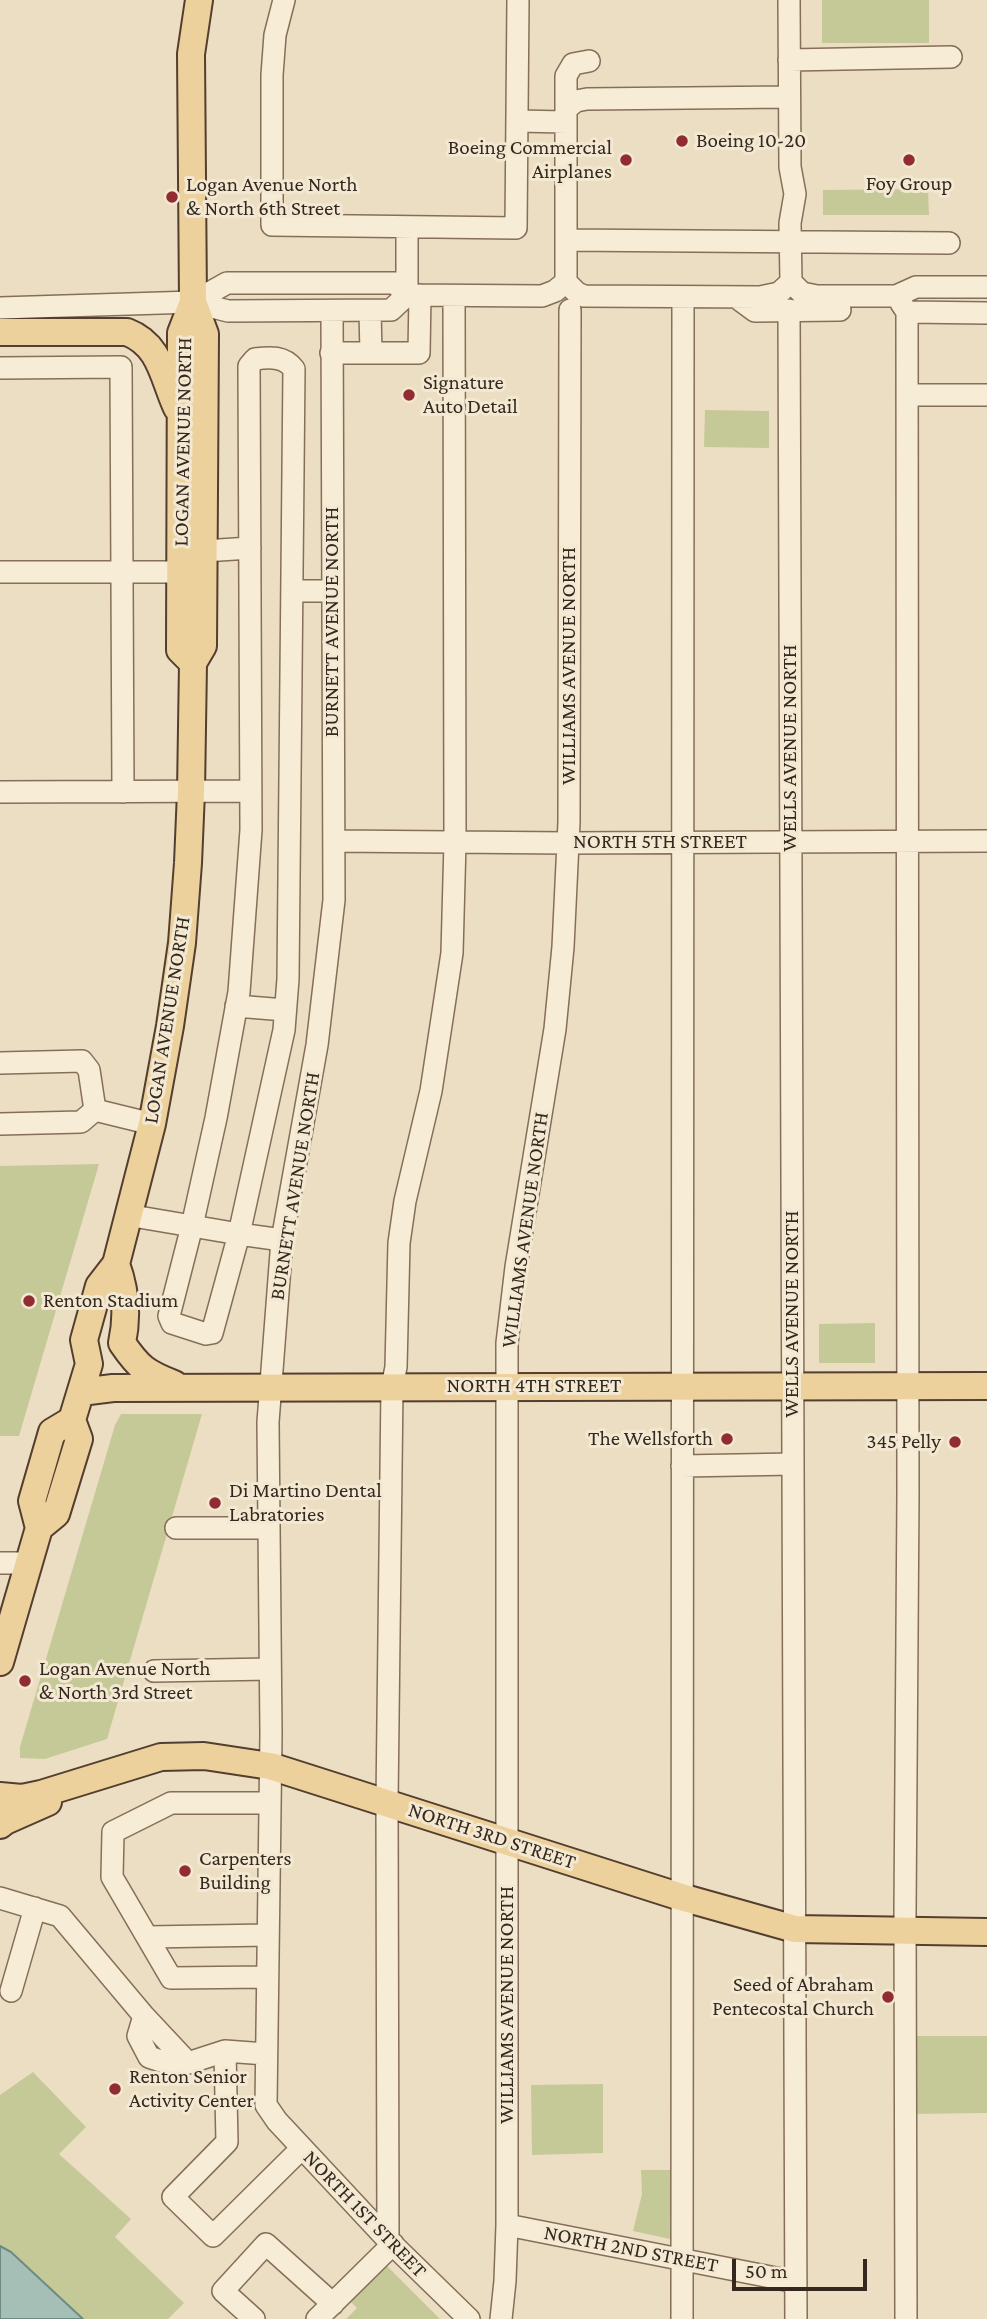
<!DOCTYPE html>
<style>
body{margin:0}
#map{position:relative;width:987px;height:2319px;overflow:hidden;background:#ecdec3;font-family:"Crimson Pro",serif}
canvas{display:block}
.scale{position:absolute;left:732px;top:2259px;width:135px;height:32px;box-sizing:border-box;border:4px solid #35281e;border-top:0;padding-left:9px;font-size:21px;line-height:24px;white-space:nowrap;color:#35281e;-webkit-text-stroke:5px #f3e8d2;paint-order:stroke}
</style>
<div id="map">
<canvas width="987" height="2319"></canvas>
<div class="scale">50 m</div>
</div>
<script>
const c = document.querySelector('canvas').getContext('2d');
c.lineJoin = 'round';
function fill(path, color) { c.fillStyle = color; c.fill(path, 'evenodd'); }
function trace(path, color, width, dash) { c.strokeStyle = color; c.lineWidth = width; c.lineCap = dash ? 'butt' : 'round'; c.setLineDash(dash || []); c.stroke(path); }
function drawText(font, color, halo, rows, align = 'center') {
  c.font = font + ' "Crimson Pro",serif'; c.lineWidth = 6; c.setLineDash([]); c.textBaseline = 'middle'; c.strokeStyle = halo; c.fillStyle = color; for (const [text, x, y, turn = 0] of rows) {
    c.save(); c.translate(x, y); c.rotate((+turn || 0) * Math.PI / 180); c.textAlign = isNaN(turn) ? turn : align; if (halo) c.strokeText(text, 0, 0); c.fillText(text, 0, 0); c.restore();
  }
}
const green = new Path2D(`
 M822 0H929V43H822Z
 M928 189 929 215H823V190Z
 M705 410 769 411V448L704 447Z
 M99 1164 19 1436H0V1166Z
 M875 1323V1363H819V1324Z
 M121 1414H202L107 1739 45 1759 20 1758V1747L115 1425Z
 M911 2036H987V2113L911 2114Z
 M33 2072 86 2127 59 2154 131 2219 115 2237 184 2303 168 2319H83L11 2252 0 2246V2095Z
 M603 2084V2153L532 2155 531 2085Z
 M641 2170H672L675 2240 633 2231 642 2194Z
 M385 2264 440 2319H346L357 2308 349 2300Z`);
const water = new Path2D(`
 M0 2246 11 2252 83 2319H0Z`);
const minor = new Path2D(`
 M284 0 275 35 272 75V225L516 228 518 0
 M789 0 790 167 795 194 790 223 791 282 802 293 817 296H896L916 287H987
 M789 60 951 57
 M589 61 573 64 566 76V282L577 293 584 296 760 297 779 293 791 282
 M566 109 576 101 587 99 789 97
 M517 121 566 122
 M566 240 949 243
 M407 295V227
 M740 300 755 311 840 310
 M193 302 227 283H395L407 295
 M901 303 907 312 987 313
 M0 308 193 302 228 311 391 310 407 295 542 296 555 291 566 282
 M789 310 796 2319
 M332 311 334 900 317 1045 282 1240 268 1422 271 1734 266 2105 277 2121 388 2240 469 2319
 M370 311 371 353
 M331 353H419L420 295
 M0 368 121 367 123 792
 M907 395H987
 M204 551 250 548
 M0 572H181
 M292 591H331
 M0 792 250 791
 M334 841 567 843 987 841
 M236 1006 285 1010
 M0 1063 82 1061 89 1070 95 1110 81 1122 0 1124
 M95 1110 152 1124
 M127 1215 239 1234 284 1030 288 979 294 369C284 356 270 357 255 359L249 366 251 830 239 992 216 1118 192 1226 169 1316 172 1323 206 1334 212 1333 239 1234 282 1240
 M682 1466 793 1464
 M176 1528H269
 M0 1563H28
 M154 1671 270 1669
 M0 1898 60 1916 144 2016 138 2036 149 2057 173 2065 188 2063 225 2051 266 2054
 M148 1937 268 1935
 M267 1977 171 1978 112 1877 113 1832 171 1803H270
 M11 1991 35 1908
 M144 2016 188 2063
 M225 2051 227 2142 173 2197 213 2236 302 2148
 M507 2225 796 2282
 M388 2240 387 1802 392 1387 396 1367 399 1243 405 1201 431 1091 452 953 455 842 454 296
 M254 2319 223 2291 266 2244 333 2304
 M317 2319 393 2244
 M501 2319 505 2281 507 2225V1343L516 1267 555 1029 563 947 569 822 570 310
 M682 2319 683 297
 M906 2319 905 1913 908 1494 907 312`);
const major = new Path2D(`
 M0 332H127C161 345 163 378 177 408
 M193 663 180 650 181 333 193 302 191 54 199 0
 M116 1264C126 1291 128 1315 122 1343 139 1368 146 1373 174 1384
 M81 1392 113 1388 987 1386
 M39 1528 56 1514 79 1439 72 1420 89 1364 84 1340 99 1286 116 1264 152 1124 170 1026 182 943 188 863 191 792 193 663 203 646 205 334 193 302
 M0 1662 39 1528 32 1501 52 1432 72 1420
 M0 1796 22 1798 41 1794 161 1757 204 1756 270 1766 681 1897 795 1929 987 1932
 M0 1825 5 1821 48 1802`);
const markers = [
 [682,141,7,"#912d32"],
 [626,160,7,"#912d32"],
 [909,160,7,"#912d32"],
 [172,197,7,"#912d32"],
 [409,395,7,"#912d32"],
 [29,1301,7,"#912d32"],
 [727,1439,7,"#912d32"],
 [955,1442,7,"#912d32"],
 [215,1503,7,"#912d32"],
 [25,1681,7,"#912d32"],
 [185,1871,7,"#912d32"],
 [888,1997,7,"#912d32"],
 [115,2089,7,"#912d32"]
];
const poiNames = [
 ["Boeing 10-20",696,141],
 ["Boeing Commercial",612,148,"right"],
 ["Airplanes",612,172,"right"],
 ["Foy Group",909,184,"center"],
 ["Logan Avenue North",186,185],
 ["& North 6th Street",186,209],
 ["Signature",423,383],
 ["Auto Detail",423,407],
 ["Renton Stadium",43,1301],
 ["The Wellsforth",713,1439,"right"],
 ["345 Pelly",941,1442,"right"],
 ["Di Martino Dental",229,1491],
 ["Labratories",229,1515],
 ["Logan Avenue North",39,1669],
 ["& North 3rd Street",39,1693],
 ["Carpenters",199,1859],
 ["Building",199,1883],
 ["Seed of Abraham",874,1985,"right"],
 ["Pentecostal Church",874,2009,"right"],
 ["Renton Senior",129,2077],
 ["Activity Center",129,2101]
];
const streetNames = [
 ["LOGAN AVENUE NORTH",183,442,-89],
 ["BURNETT AVENUE NORTH",332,622,-90],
 ["WILLIAMS AVENUE NORTH",569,666,-90],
 ["WELLS AVENUE NORTH",790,748,-90],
 ["NORTH 5TH STREET",660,842],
 ["LOGAN AVENUE NORTH",167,1020,-81],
 ["BURNETT AVENUE NORTH",295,1186,-81],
 ["WILLIAMS AVENUE NORTH",525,1230,-82],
 ["WELLS AVENUE NORTH",792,1314,-90],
 ["NORTH 4TH STREET",534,1386],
 ["NORTH 3RD STREET",492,1836,18],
 ["WILLIAMS AVENUE NORTH",507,2005,-90],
 ["NORTH 1ST STREET",365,2214,46],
 ["NORTH 2ND STREET",631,2249,11]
];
fill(green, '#c5c997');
fill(water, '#a5bfb6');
trace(water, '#6c8c83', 2);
trace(minor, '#856f5a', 24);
trace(major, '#533e2f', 30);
trace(minor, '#f7ecd5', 21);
trace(major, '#edd19c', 26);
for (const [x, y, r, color] of markers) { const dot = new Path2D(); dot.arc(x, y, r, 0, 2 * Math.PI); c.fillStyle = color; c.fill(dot); trace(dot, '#f3e8d2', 2.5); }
drawText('21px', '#35281e', '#f3e8d2', poiNames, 'left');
drawText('21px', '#35281e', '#f3e8d2', streetNames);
</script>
